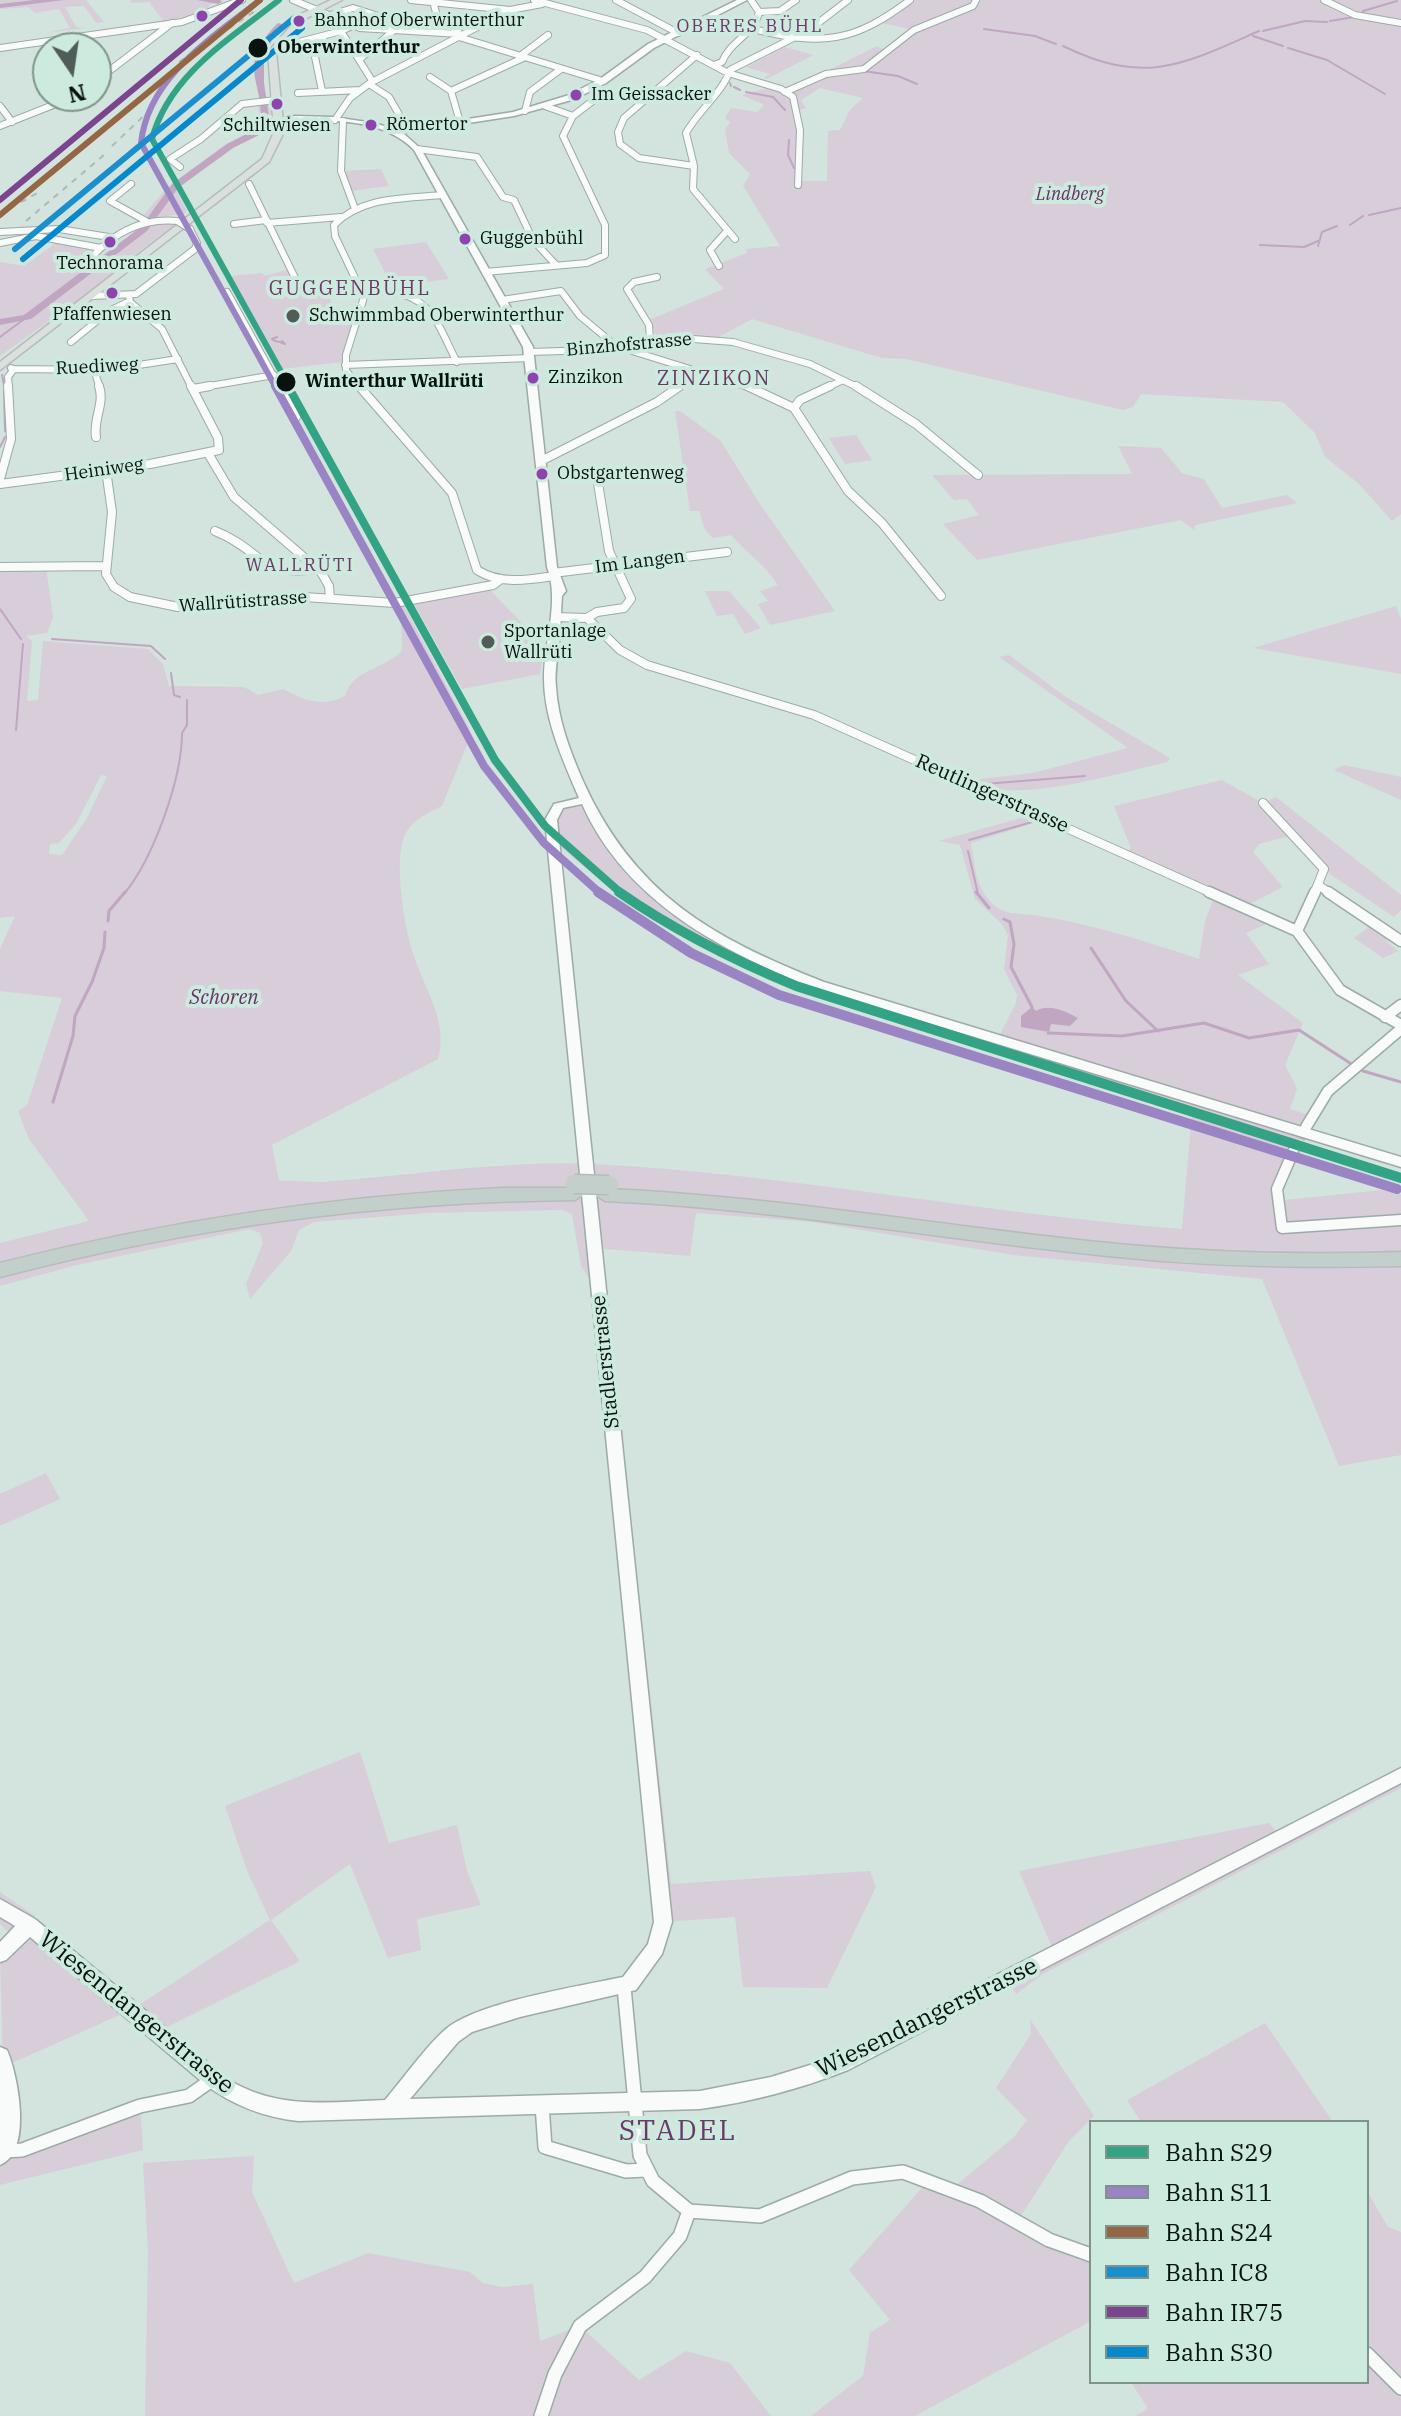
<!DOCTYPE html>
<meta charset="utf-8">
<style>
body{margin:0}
#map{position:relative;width:1401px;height:2416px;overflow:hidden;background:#d3e3dd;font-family:"IBM Plex Serif",serif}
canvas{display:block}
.legend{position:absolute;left:1089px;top:2120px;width:280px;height:264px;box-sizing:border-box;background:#cceade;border:2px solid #7e948b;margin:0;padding:10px 14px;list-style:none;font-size:24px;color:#08130f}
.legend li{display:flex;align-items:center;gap:16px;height:40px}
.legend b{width:40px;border:2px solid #7e948b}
.north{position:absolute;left:32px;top:32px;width:80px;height:80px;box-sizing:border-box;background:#cceade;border:2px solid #7e948b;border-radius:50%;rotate:167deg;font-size:22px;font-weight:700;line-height:32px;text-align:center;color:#08130f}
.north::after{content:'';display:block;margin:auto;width:28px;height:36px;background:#4f5c57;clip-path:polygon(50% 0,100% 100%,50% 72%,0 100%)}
</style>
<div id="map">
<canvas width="1401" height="2416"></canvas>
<ul class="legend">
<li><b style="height:10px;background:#32a384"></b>Bahn S29</li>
<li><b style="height:10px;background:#9b84c3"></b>Bahn S11</li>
<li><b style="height:10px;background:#946644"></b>Bahn S24</li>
<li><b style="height:10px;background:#1a8fce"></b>Bahn IC8</li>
<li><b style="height:10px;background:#7a448f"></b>Bahn IR75</li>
<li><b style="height:10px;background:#0588cc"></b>Bahn S30</li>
</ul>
<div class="north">N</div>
</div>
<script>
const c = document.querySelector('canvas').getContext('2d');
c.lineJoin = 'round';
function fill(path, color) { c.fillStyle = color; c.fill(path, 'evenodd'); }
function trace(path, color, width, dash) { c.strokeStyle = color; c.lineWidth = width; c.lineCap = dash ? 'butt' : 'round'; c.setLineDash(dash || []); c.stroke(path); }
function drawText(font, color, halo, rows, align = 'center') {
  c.font = font + ' "IBM Plex Serif",serif'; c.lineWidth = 8; c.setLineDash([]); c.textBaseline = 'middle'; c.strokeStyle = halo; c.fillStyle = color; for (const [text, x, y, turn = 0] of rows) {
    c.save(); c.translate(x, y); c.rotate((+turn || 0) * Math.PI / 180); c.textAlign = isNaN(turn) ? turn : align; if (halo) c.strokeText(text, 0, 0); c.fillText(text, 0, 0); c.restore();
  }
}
const green = new Path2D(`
 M0 0H86L104 22 96 23 84 6 65 7 76 27 85 28 46 33 70 28 59 9 35 13 28 7 0 9Z
 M130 0H224L209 5 208 10 164 22 149 2 132 3Z
 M910 0H1401V514L1392 521 1358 483 1325 457 1315 433 1283 402 1141 394 1133 407 1123 410 906 359 882 358 752 319 713 340 657 337 649 320 724 289 705 269 747 253 746 249 780 246 743 186 750 174 729 153 725 130 730 122 725 118 731 108 757 112 764 105 742 95 770 87 785 92 877 46 885 51 914 30 877 22ZM820 88 863 98 850 110 840 130 828 131 827 181H800L797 189 798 111 806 108 801 100Z
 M785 47 813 55 767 79 764 78 770 74 746 67Z
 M269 102 272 123 266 132 234 147 181 186 178 179 226 144 259 128 262 123 257 103Z
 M381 169 389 186 350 191 344 171Z
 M169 185 173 191 175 188 187 211 179 219 182 214 152 218 143 216Z
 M145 223 176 224 127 260 106 264 113 269 112 276 0 356V262L24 266 60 240 96 247 86 257 91 264Z
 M426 242 449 279 392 286 373 249Z
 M287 270 300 291 330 297 337 323 352 324 342 362 282 369 231 276 262 273 264 276Z
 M675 411H680L720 440 760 504 835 611 770 625 758 604 768 601 760 591 778 585C764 564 748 554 731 535L713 538 705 530 699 511H690Z
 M856 435 872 460 845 464 829 438Z
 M1118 446 1161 448 1182 473 1204 479 1222 508 1287 495 1297 503 1200 524 1194 526 1195 531 1181 520 977 560 943 524 979 515 967 499 954 500 932 475 1132 474Z
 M0 567H46L53 617 47 633 26 636 32 641 27 701 38 700 43 641 148 649 163 664 169 686 244 687 258 695 283 689C305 700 321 708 345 696 352 670 384 669 402 651L401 615 393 607 402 602 469 728 471 735 442 806C428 813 416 818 407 831 392 854 404 927 413 953 424 989 449 1021 438 1059L272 1145 279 1181C293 1180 307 1182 321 1182 411 1176 503 1160 593 1164 790 1174 985 1214 1182 1229L1192 1113C1111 1088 1030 1063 949 1038 804 993 664 947 553 839L555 810 584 800 596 824 669 904 775 967 997 1040 1016 1003 1017 995 1004 969 1008 935 1002 924 975 899 960 845 939 841 1035 814 1046 819 971 843C975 865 975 888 993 904 1005 915 1018 913 1033 915 1089 923 1145 941 1199 959L1205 921 1215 895 1124 854 1131 848 1114 806 1222 780 1263 803 1276 797 1401 895V910L1394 917 1330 874 1293 835 1259 844 1253 852 1283 887 1244 907 1273 921 1246 933 1269 964 1238 975 1303 1023 1285 1065 1297 1088 1290 1109 1312 1116 1285 1168 1274 1201 1382 1190 1401 1194V1455L1339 1466 1262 1279 1013 1255 813 1222 696 1213 690 1256 595 1248 620 1485H627L671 1884 870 1871 876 1887 827 1988 743 1987 735 1917 663 1922 649 1862 589 1278 581 1266 572 1214 562 1210 429 1213 314 1222 299 1230 291 1251 250 1299 246 1284 263 1243 260 1233 250 1229 77 1265 0 1286V1243L89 1221 29 1139 18 1111 27 1105 62 998 0 991V949L15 916 0 918ZM101 775 107 776 86 820 62 855 49 854 50 844 59 843 76 824Z
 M488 588 544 646 540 674 462 689 413 602Z
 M705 591H729L761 628 745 634 733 614 717 616Z
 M1396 606 1401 619V674L1253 648Z
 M1009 655 1066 697 1170 758 1168 762C1112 774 1016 806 963 781L1033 773 1128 748 999 657Z
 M1344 765 1401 777V800L1334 770Z
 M1375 922 1394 935 1385 940 1398 951 1383 958 1354 938Z
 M46 1473 60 1499 0 1526V1494Z
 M360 1752 389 1843 457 1825 467 1871 481 1905 417 1919 421 1950 388 1958 350 1864 271 1920 300 1961 157 2032 131 2010 3 2067 0 1954 14 1937 0 1924V1892L35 1916 30 1925 131 2010 270 1920 248 1873 225 1806Z
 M1401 1775V1788L1043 1974 1016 1994 1007 1979 1055 1954 1019 1871 1269 1823 1283 1839Z
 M1030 2019 1094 2116 1069 2141 1017 2222 1091 2255V2321L915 2416H811L863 2376 870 2333 890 2320 849 2270 929 2180 952 2189 1014 2137 1027 2120 996 2088 1031 2034Z
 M1265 2023 1333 2122H1141L1127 2100Z
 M140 2106 143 2150 0 2185V2157Z
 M254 2156 252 2192 294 2283 368 2253 470 2272 483 2283 502 2287 533 2284 540 2341 580 2326 639 2380 686 2351 730 2363 771 2416H145L148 2251 143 2163Z
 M1367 2191 1388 2227 1401 2232V2416H1135L1148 2409 1131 2382H1367Z`);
const water = new Path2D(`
 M1032 1007 1036 1011C1048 1003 1066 1011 1078 1018L1070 1026 1051 1024 1049 1032 1021 1027V1016Z`);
const streamFar1 = new Path2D(`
 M1364 15 1363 11 1397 1
 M1330 21 1354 17
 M984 29 1035 36 1056 44
 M1263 31 1305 21 1327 22
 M1253 36 1283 46
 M1063 46C1145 86 1182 65 1259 31
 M1288 48 1327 60 1385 94
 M863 71 898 76 917 84
 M730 83 731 86
 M734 87 740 90
 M746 92 773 97 785 110
 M789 140 788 155 794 168
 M1369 215 1401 208
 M1350 225 1363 216
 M1260 245 1304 247 1318 241
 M1318 246 1322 232 1337 226
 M0 337 27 317
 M272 339 275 341
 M272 339 275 341
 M272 339 275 341
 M272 339 277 337
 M275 341 280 342
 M275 341 280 342
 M275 341 280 342
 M280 342 285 344 282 341
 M2 375 4 385
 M4 391 5 431
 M0 447 5 437
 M0 609 21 639
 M52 639 151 646 165 659
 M171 673 174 695 180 697
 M16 730 23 644
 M984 784 1085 776
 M969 840 1032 822
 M968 851 978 894
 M124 894C153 859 182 779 182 733L187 725V700`);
const stream = new Path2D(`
 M976 892 989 908
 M1004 919 1010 922 1014 944 1011 967 1032 1007
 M108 921 109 911 125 892
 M1091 948 1126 1001 1158 1031
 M1048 1033 1122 1036 1204 1023 1249 1038 1299 1030 1353 1065
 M1363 1071 1401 1082
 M53 1102 73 1036 75 1016 92 982 104 948 105 932`);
const river = new Path2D(`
 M35 0H64L0 8V4Z
 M197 0H220L222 2 218 4Z
 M278 23 285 25 273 37 264 59V83L270 124 267 131 233 148 178 188 147 231 31 319 0 325V319L24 315 141 227 172 184 227 144 260 127C267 83 233 67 278 23Z`);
const streetTunnel = new Path2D(`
 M1293 1152 1306 1127`);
const streetFar3 = new Path2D(`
 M293 0 360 28 460 34
 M411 0 510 10
 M534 0 647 30 728 73 781 89 793 97 800 130 798 185
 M616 0 678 33
 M1324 0 1355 15 1401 23
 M434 5 438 20 458 30
 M759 12 780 11 796 0
 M327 16 353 8 398 22
 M352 26 341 31 371 79
 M753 29C822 46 853 43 910 0
 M459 37 603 81
 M280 47 341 31
 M0 48 182 22 242 0
 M519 57 548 35
 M360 59 392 32
 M714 65 722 62C730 41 754 35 759 12L751 0
 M430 77 451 91
 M96 81 172 23
 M369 84 389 97 408 130
 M322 91 315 57 324 36
 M785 92 826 74 864 69 914 30 973 6 976 0
 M298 93 360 90
 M0 106 12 122
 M545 106 573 116
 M525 111 530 92 561 69
 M335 120 350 98 370 83 510 10 542 4
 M343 121 341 171 355 209
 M460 122 451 91 523 58
 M0 126 76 96
 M417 149 477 157 503 197 514 200 533 240 556 265
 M694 166 639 158 620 144 618 132 624 118 697 55
 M180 167 170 159 201 139 242 104 276 100
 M131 184 110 201 146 221
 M249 184 300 288C340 303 393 275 426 308 440 322 447 344 457 362
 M267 223 341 217
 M234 224 266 220
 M0 232 59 229 115 238
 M735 239 693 189 694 166 686 133C698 111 723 92 730 70L809 30 848 0
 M0 243 36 236 101 248
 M132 262 107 266 92 257C115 232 143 218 177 221
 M719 266 710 250 727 231
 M485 272 587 263 605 255V225L563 136 573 116 599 96 600 91 592 87
 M227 292 280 388
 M93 296 136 294 195 249 197 243 190 229
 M129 296 130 302 162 329 192 388
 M502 300 561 291 580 316 616 346 751 388
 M650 340 649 325 627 289 634 282 657 277
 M71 342 109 311 130 301
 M529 352 596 350 680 338 733 342 810 364 859 388
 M345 365 530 358
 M14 369 106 370 178 359
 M94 370 100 388
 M9 388 8 377 14 369 11 368
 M198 388 274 375
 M361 388 346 371V355L364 297 335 236 334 225C362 196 404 199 441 195
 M677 388 707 372
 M826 388 841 381`);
const streetFar2 = new Path2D(`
 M279 386 296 417
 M359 386 452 493 477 570C500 585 528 580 554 576
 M747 386 794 408
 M856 386 916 424 978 475
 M193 389 210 386
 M794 408 848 491 882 523 941 596
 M794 408 800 400 830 386
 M96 437C93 418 105 404 99 386
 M209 455 234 497 321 572 329 586 330 598
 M541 461 657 402 680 386
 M106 470 112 512 106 574 114 587 130 597 178 607 304 597 395 603 493 585 501 579
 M0 479 11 439 8 386
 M0 484 150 464 219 450 218 438 191 386
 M215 531C263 550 257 577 318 569
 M0 567 105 566
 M553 573 727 552
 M555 617 587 618 620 650 647 665 814 715 1214 894
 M587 618 597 612 624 608 631 599 609 551 596 471
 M1263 803 1324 869 1314 894
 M1321 887 1331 894`);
const streetFar1 = new Path2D(`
 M1209 892 1297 931 1340 990 1401 1025
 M1328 892 1401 941
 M1297 931 1315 892
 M1385 1017 1401 1005
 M1306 1127 1328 1091 1401 1029
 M1293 1152 1277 1189 1282 1228 1401 1220`);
const street = new Path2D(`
 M624 1987 640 2155 653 2181 689 2211 760 2216 852 2178 903 2172 980 2201 1049 2240 1091 2255
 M542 2105 545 2147 626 2171 645 2170
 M4 2151 22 2150 140 2106 189 2096 213 2079
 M1367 2354 1401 2388
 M541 2416 555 2374 580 2326 645 2277 680 2236 689 2211`);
const secondary = new Path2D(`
 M737 0H747L654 48 606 83 575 99 514 116 403 133 421 149 533 347 557 567 566 591 562 596C561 608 561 620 560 633 559 651 554 669 556 687 558 720 570 751 583 781 634 894 712 938 824 982L1401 1157V1167L814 988C721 951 625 901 582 804L563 808 557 820 672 1922 662 1954 636 1990 520 2017 472 2032 458 2042 410 2099 700 2091 771 2077 836 2057 1401 1768V1783L848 2070C800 2089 751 2102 700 2109L298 2121C264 2117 234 2106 206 2085L30 1937 6 1960 0 1962V1942L15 1926 0 1917V1899L35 1919 229 2080C278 2110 331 2102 385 2100 403 2079 426 2046 446 2029 478 2002 580 1986 623 1977L648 1944 654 1922 545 820 554 804 579 798C563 760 544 720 544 678 544 641 560 602 547 567L523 347 414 150C381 116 324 120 280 121L276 119 295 116 333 117 374 123 397 130 513 112 569 95 600 79 648 44Z
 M0 2047 7 2050C18 2075 33 2152 0 2165Z`);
const primary = new Path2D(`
 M331 0H342L307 18 276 52 284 132 269 162 0 370V362L262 159 274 132 268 52 301 14Z`);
const highway = new Path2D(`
 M502 1188H575L584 1194 575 1200C377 1202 192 1227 0 1277V1263C166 1221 331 1196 502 1188Z
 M605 1189C781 1196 954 1229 1129 1245 1219 1253 1310 1255 1401 1252V1266C1310 1268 1219 1267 1129 1258 954 1242 781 1209 605 1201L596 1195Z`);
const rail = new Path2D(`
 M179 62 258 9
 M112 146 149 111
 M0 214 39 192
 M26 221 104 155`);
const streetBridge = new Path2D(`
 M177 221 190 229`);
const highwayBridge = new Path2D(`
 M574 1184 609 1185`);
const rail1Far2 = new Path2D(`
 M279 0C230 39 169 75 152 139L290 388`);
const rail1Far1 = new Path2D(`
 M288 386 495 760 545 826 622 894`);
const rail1 = new Path2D(`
 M619 892C675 931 733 960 796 986L1401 1178`);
const rail2Far2 = new Path2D(`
 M260 0C212 38 148 77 141 143L276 388`);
const rail2Far1 = new Path2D(`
 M275 386 484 766 544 843 601 894`);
const rail2 = new Path2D(`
 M598 892 691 953 779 995 1397 1189`);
const rail3 = new Path2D(`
 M0 215 260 0`);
const rail4 = new Path2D(`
 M15 249 294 18`);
const rail5 = new Path2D(`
 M0 200 241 0`);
const rail6 = new Path2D(`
 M23 259 302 28`);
const markers = [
 [202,16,7,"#8e44ad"],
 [299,21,7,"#8e44ad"],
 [258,48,11,"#08130f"],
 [576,95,7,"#8e44ad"],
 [277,104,7,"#8e44ad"],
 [371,125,7,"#8e44ad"],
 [465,239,7,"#8e44ad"],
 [110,242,7,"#8e44ad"],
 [112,293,7,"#8e44ad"],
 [293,316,8,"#4f5c57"],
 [533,378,7,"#8e44ad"],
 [286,382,11,"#08130f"],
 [542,474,7,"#8e44ad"],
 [488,642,8,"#4f5c57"]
];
const busNames = [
 ["Bahnhof Oberwinterthur",314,21],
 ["Im Geissacker",591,95],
 ["Römertor",386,125],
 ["Schiltwiesen",277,126,"center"],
 ["Guggenbühl",480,239],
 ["Technorama",110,264,"center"],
 ["Pfaffenwiesen",112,315,"center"],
 ["Zinzikon",548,378],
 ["Obstgartenweg",557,474]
];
const farNeighbourhoodnames = [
 ["OBERES BÜHL",750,27],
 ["WALLRÜTI",300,566]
];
const farStopnames = [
 ["Oberwinterthur",277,48],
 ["Winterthur Wallrüti",305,382]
];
const farParknames = [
 ["Lindberg",1070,195]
];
const farPoinames = [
 ["Schwimmbad Oberwinterthur",309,316],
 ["Sportanlage",504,632],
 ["Wallrüti",504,653]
];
const farStreetnames = [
 ["Binzhofstrasse",629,345,-5],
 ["Ruediweg",97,367,-3],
 ["Heiniweg",104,470,-8],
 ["Im Langen",640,562,-7],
 ["Wallrütistrasse",243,602,-4]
];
const farQuarternames = [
 ["GUGGENBÜHL",350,289],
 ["ZINZIKON",714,379]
];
const streetNames = [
 ["Reutlingerstrasse",992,794,24],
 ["Stadlerstrasse",606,1362,-96]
];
const parkNames = [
 ["Schoren",224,998]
];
const nearStreetnames = [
 ["Wiesendangerstrasse",136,2013,39],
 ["Wiesendangerstrasse",927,2018,-26]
];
const nearQuarternames = [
 ["STADEL",678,2132]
];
fill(green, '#d7ceda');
fill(water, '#c0a6c0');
trace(streamFar1, '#c0a6c0', 2);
trace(stream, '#c0a6c0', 3);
fill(river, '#c0a6c0');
trace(streetTunnel, '#b5c4be', 10, [10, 5]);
trace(streetFar3, '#9daaa5', 8);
trace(streetFar2, '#9daaa5', 10);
trace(streetFar1, '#9daaa5', 13);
trace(street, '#9daaa5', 16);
trace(secondary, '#9daaa5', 3);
trace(primary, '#b5bcba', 3);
trace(highway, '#b5bcba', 3);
trace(streetFar3, '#f8fbfa', 6);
trace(streetFar2, '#f8fbfa', 8);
trace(streetFar1, '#f8fbfa', 10);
trace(street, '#f8fbfa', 13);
fill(secondary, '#f8fbfa');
fill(primary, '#d9e0de');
fill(highway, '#c3cfca');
trace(rail, '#b3b7b5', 2, [6, 6]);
trace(streetBridge, '#9daaa5', 8, []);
trace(highwayBridge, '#b5bcba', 21, []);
trace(streetBridge, '#f8fbfa', 6);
trace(highwayBridge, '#c3cfca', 18);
trace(rail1Far2, '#32a384', 6);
trace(rail1Far1, '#32a384', 8);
trace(rail1, '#32a384', 10);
trace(rail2Far2, '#9b84c3', 6);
trace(rail2Far1, '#9b84c3', 8);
trace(rail2, '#9b84c3', 10);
trace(rail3, '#946644', 6);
trace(rail4, '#1a8fce', 6);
trace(rail5, '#7a448f', 6);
trace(rail6, '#0588cc', 6);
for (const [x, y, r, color] of markers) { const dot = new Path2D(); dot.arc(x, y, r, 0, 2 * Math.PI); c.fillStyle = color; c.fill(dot); trace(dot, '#cceade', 3); }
drawText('18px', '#08130f', '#cceade', busNames, 'left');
c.letterSpacing = '2px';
drawText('18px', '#6d3969', '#cceade', farNeighbourhoodnames);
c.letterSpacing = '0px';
drawText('bold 18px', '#08130f', '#cceade', farStopnames, 'left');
drawText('italic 18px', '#693366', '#cceade', farParknames);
drawText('18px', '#08130f', '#cceade', farPoinames, 'left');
drawText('18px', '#08130f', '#cceade', farStreetnames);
c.letterSpacing = '2px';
drawText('20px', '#6d3969', '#cceade', farQuarternames);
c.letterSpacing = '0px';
drawText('20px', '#08130f', '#cceade', streetNames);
drawText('italic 20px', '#693366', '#cceade', parkNames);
drawText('24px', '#08130f', '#cceade', nearStreetnames);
c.letterSpacing = '2px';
drawText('28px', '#6d3969', '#cceade', nearQuarternames);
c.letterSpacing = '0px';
</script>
